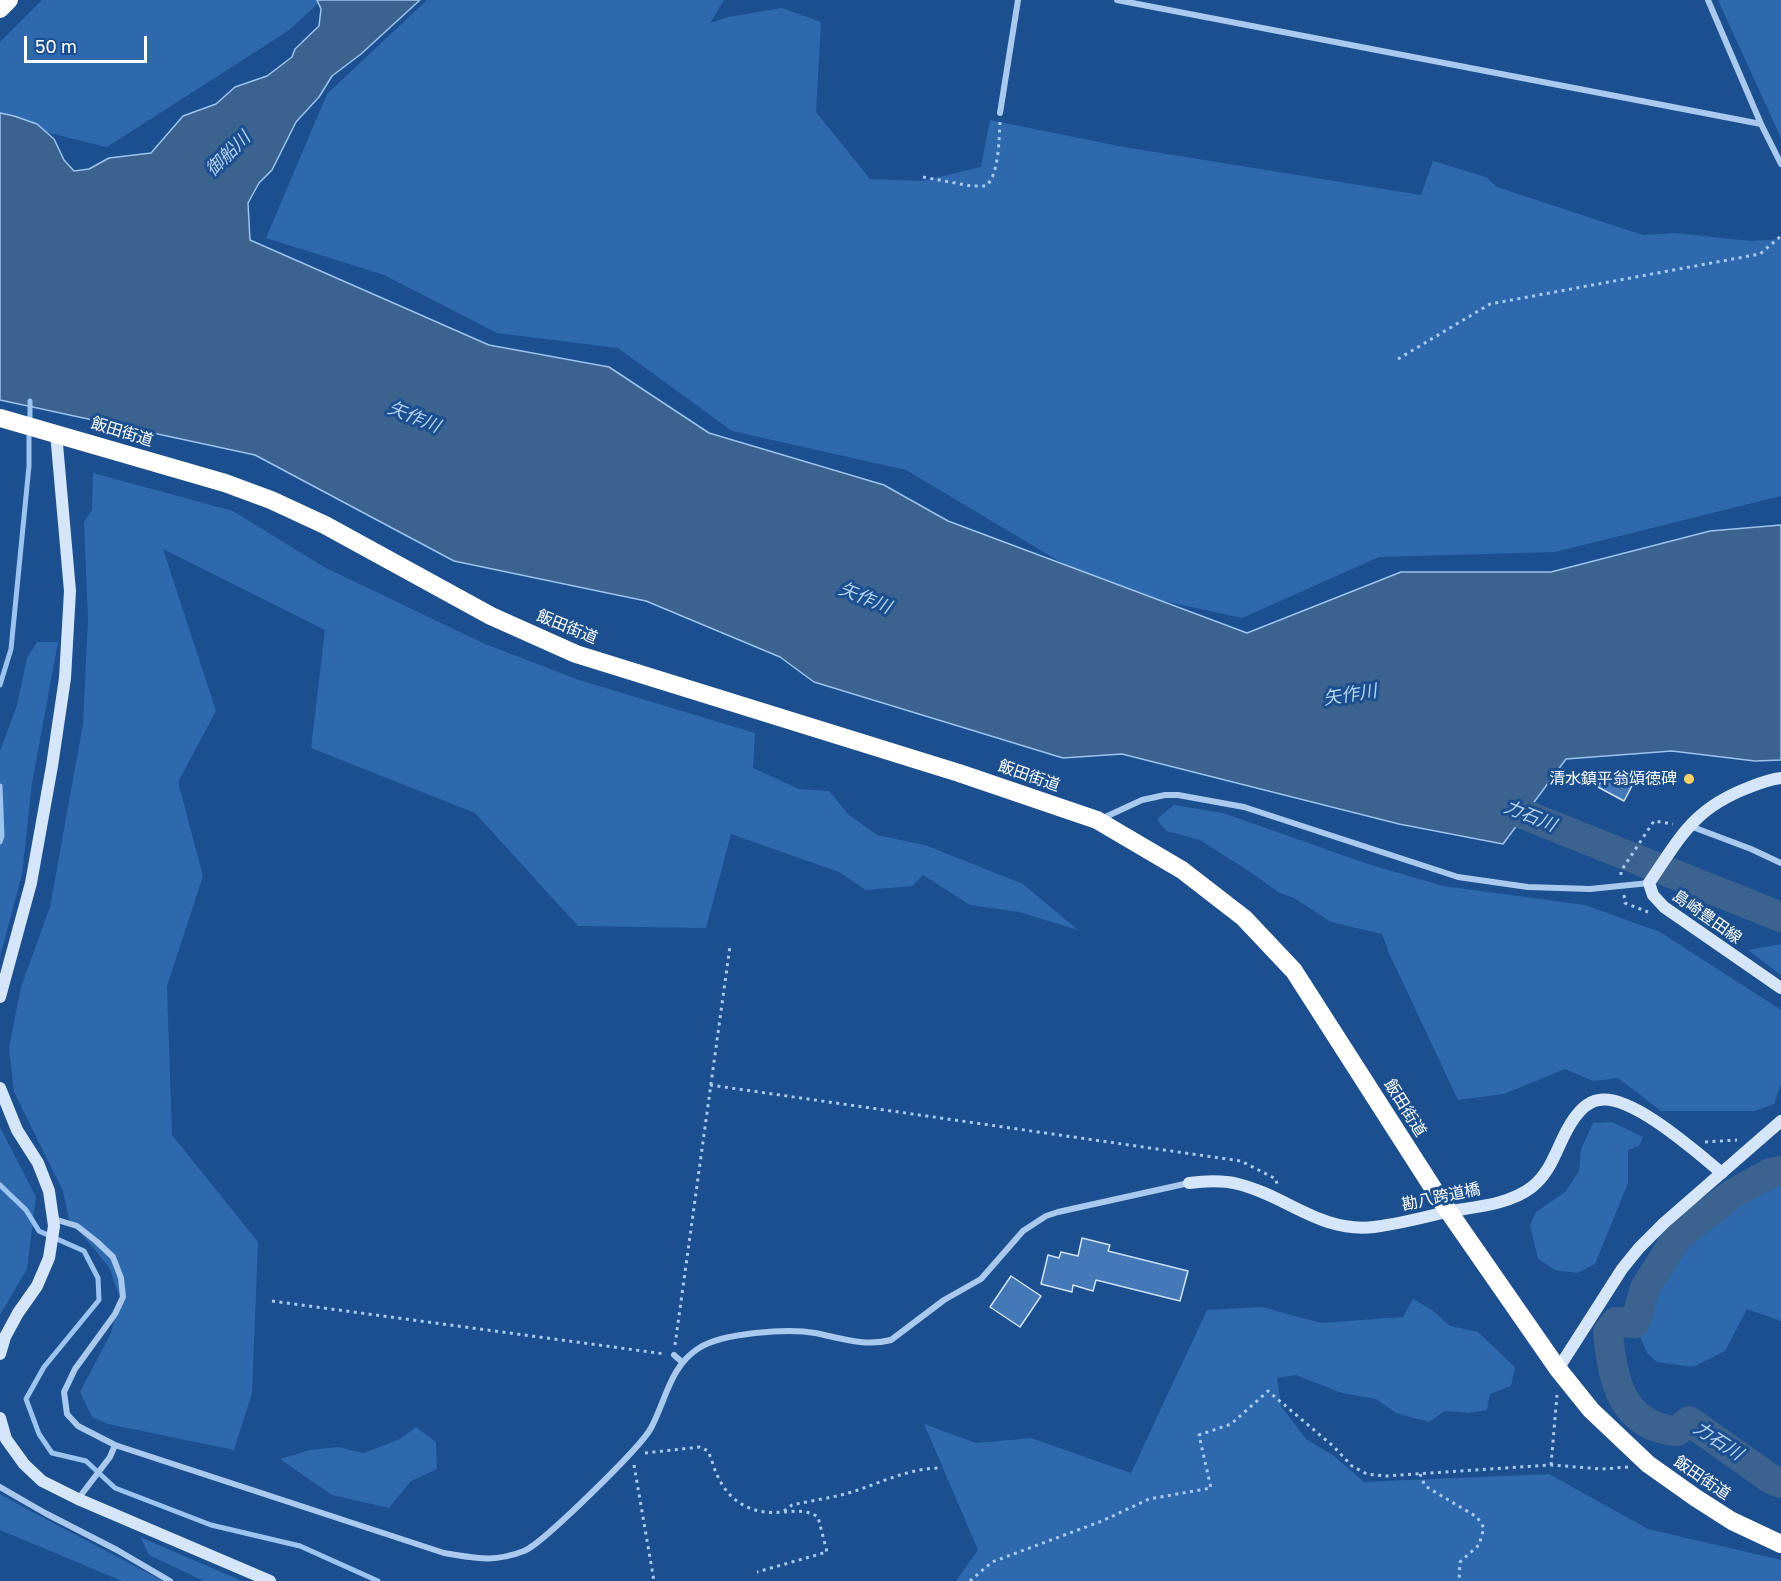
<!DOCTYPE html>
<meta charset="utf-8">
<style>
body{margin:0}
#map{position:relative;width:1781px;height:1581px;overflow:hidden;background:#1b4f8f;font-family:"Golos Text",sans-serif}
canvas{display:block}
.scale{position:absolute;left:24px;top:36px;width:123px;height:27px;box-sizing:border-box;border:3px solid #fff;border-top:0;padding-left:8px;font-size:18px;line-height:21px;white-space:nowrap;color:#fff;-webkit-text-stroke:4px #1b4f8f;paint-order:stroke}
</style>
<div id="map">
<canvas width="1781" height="1581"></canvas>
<div class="scale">50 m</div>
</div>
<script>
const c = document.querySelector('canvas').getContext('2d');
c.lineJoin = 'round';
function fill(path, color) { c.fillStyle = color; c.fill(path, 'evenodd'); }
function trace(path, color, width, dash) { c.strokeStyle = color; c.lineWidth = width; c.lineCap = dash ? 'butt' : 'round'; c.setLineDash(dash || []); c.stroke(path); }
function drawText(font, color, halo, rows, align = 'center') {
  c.font = font + ' "Golos Text","Noto Sans JP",sans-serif'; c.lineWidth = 6; c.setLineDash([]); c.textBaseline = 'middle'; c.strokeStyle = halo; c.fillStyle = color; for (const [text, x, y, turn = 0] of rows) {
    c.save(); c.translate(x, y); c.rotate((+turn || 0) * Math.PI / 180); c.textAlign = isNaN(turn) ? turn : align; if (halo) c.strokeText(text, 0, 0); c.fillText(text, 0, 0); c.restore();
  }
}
const green = new Path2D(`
 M42 0H322L288 31 107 147 0 121V42Z
 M427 0H724L710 23 728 17 782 8 821 22 816 112 870 179 922 181 981 167 990 120 1124 147 1421 195 1433 161 1486 177 1497 187 1643 235 1675 233 1751 241 1781 239V496L1555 552 1379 557 1242 618 1104 588 906 470 732 431 618 348 497 333 384 275 266 238 327 94Z
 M1718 0H1781V138Z
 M93 473 233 511 324 567 485 644 579 680 755 733 753 768 799 789 829 791 848 814 877 835 925 845 1023 884 1078 930 1019 912 970 905 923 875 912 886 866 890 839 872 731 834 706 928 578 926 475 813 311 748 325 630 163 549 216 711 178 782 203 876 167 986 172 1135 258 1242 252 1393 234 1450 108 1424 92 1417 80 1392 111 1333 120 1298 109 1267 69 1219 63 1191 14 1092 9 1047 21 987 50 907 83 724 88 619 84 522 92 510Z
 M37 642H58L32 783 22 874 0 957V751L17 705 27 658Z
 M1174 805 1223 813 1368 864 1443 886 1585 905 1660 932 1781 1010V1084L1774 1104 1754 1111H1661L1618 1078 1593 1081 1565 1069 1504 1094 1458 1100 1389 953 1382 934 1331 922 1294 898 1278 892 1250 872 1200 840 1166 831 1157 819Z
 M1781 944V975L1748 950Z
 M1612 1122 1643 1137 1639 1146 1628 1150V1183L1595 1264 1577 1273 1555 1270 1538 1259 1530 1225 1536 1212 1565 1192 1579 1171 1581 1149 1593 1123Z
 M0 1127 36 1197 27 1269 0 1315Z
 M1781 1185V1321L1747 1309 1725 1351 1693 1367 1657 1362 1647 1353 1638 1332 1649 1300 1666 1272 1688 1243 1728 1207Z
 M1413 1299 1432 1310 1450 1326 1478 1332 1515 1367 1511 1386 1490 1394 1487 1410 1469 1413 1445 1411 1429 1422 1396 1413 1376 1399 1342 1393 1296 1375 1277 1378 1281 1406 1306 1439 1334 1456 1364 1482 1549 1474 1648 1529 1781 1560V1581H956L978 1550 924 1424 976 1443 1031 1438 1131 1473 1207 1310 1262 1307 1321 1323 1403 1317Z
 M416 1427 436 1442 437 1469 411 1481 389 1508 332 1495 280 1459 310 1450 338 1447 364 1453 400 1439Z
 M0 1494 23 1507 163 1581H122L0 1530Z
 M140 1537 242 1581H204L149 1555Z`);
const water = new Path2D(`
 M317 0H420L361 54 332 76 319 97 296 122 272 170 259 183 248 203 250 240 489 345 609 367 709 433 884 485 948 521 1247 633 1401 572H1551L1710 531 1781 525V760L1755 761 1672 751 1566 759 1503 844 1399 824 1122 754 1063 758 814 682 780 657 646 601 454 561 255 455 0 400V113L14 116 37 124 54 139 64 160 74 171 89 169 109 158 151 153 183 116 216 104 235 87 267 76 292 57 295 49 319 26 321 9Z`);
const stream = new Path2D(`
 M30 422V401
 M0 685 11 649 29 466V431
 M0 786 2 836 0 842
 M0 1185 26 1210 39 1231 84 1251 98 1278 99 1300 44 1367 26 1399 39 1434 52 1453 86 1461 115 1488 211 1525 300 1546 378 1581`);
const river = new Path2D(`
 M1488 800 1781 917
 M1781 1171 1770 1173 1734 1193 1678 1236 1645 1288 1635 1323 1616 1322 1608 1332C1612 1378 1621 1427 1677 1431L1689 1421 1771 1479 1781 1483`);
const building = new Path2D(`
 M1604 775 1615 781 1618 776 1633 784 1624 801 1598 787Z
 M1082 1238 1110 1245 1108 1251 1188 1271 1180 1301 1096 1280 1093 1291 1073 1285 1072 1292 1041 1284 1048 1255 1059 1258 1061 1252 1078 1256Z
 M1011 1276 1041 1296 1020 1327 990 1307Z`);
const path = new Path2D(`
 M923 177 971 186H986C999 175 999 139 1000 122
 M1398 359 1490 304 1760 254 1781 236
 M1621 875V871L1654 821 1673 824
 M1624 895 1625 903 1648 912
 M710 1085 1241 1161 1276 1179 1277 1184
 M1705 1142 1737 1140
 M272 1301 665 1354
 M675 1345 730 946
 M645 1453 700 1447 708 1451C712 1460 714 1469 718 1477 731 1504 754 1515 783 1512 795 1511 808 1510 818 1517L827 1552 757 1572
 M634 1465 654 1581
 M1551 1465 1557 1395
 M1420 1474 1425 1486 1477 1517 1484 1528 1479 1545 1460 1562 1459 1581
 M784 1511 792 1505C814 1500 839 1497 861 1489 886 1480 910 1469 938 1468
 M970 1581 992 1562 1102 1521 1149 1499 1211 1488 1199 1435 1231 1424 1268 1391 1333 1446 1352 1466 1367 1474 1386 1476 1551 1465 1602 1469 1628 1467`);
const street = new Path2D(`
 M1117 0 1761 124
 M1708 0 1761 124 1781 164
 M1000 113 1018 0
 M1101 819 1142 800 1165 795H1178L1244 807 1458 877 1528 887 1590 889 1649 883
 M1690 826 1751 849 1781 863
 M54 1219 77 1226 96 1241 113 1257 121 1278 123 1297 115 1314 75 1369 64 1392 67 1414 78 1426 115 1445 444 1553C476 1558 493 1563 524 1551 542 1544 641 1447 651 1428 666 1400 670 1366 699 1348 722 1333 788 1328 815 1333 840 1338 865 1347 891 1340L944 1300 981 1279 1023 1231 1046 1216 1058 1212 1189 1183
 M674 1355 682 1362
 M0 1487 45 1513 117 1550 170 1581
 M78 1499 110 1457 115 1445`);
const secondary = new Path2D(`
 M1781 778C1770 779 1760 783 1750 787 1694 808 1681 836 1649 883L1653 895 1664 907 1781 988
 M0 997 31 883 52 766 65 678 70 591 56 433
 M0 1088 17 1130 38 1163 49 1191 54 1226 49 1258 37 1286 18 1313 5 1337 0 1354
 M1189 1183C1205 1181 1222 1180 1238 1184 1287 1196 1320 1233 1374 1227 1398 1224 1422 1218 1446 1212 1473 1207 1509 1205 1532 1187 1551 1172 1556 1150 1567 1130 1574 1117 1584 1102 1599 1100 1632 1094 1696 1152 1722 1173
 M1558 1369 1622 1269 1639 1248 1664 1223 1781 1121
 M0 1418 6 1439 24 1464 42 1481 78 1499 270 1581`);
const highway = new Path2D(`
 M0 9 9 0
 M0 418 225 483 271 500 325 525 491 616 576 654 959 773 1097 820 1182 870 1244 918 1294 971 1440 1199 1558 1369 1591 1410 1648 1464 1696 1498 1732 1521 1781 1544`);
const markers = [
 [1689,779,6,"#ffd166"]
];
const streetNames = [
 ["飯田街道",122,432,17],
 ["飯田街道",567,627,22],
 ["飯田街道",1029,776,19],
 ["島崎豊田線",1707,917,35],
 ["飯田街道",1405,1108,58],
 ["勘八跨道橋",1441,1197,-12],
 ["飯田街道",1702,1478,34]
];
const poiNames = [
 ["清水鎮平翁頌徳碑",1677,779]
];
const waterNames = [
 ["御船川",228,154,-45],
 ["矢作川",414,417,22],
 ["矢作川",865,598,22],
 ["矢作川",1350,695,-9],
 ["力石川",1530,816,22],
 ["力石川",1718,1441,33]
];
fill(green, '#2e69ad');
fill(water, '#3c6290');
trace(water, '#9cc4f0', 1.5);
trace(stream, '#9cc4f0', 5);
trace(river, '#3c6290', 30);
fill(building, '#4478b7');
trace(building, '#cfe3fa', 1.5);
trace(path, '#a9c9ee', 3, [3, 4.5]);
trace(street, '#a9c9ee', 6);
trace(secondary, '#d6e6fa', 12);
trace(highway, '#fff', 18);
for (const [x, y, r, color] of markers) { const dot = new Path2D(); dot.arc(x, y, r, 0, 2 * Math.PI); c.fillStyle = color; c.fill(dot); trace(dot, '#1b4f8f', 2); }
drawText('16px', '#fff', '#1b4f8f', streetNames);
drawText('16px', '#fff', '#1b4f8f', poiNames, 'right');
drawText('italic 18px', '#b5d3f5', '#1b4f8f', waterNames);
</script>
